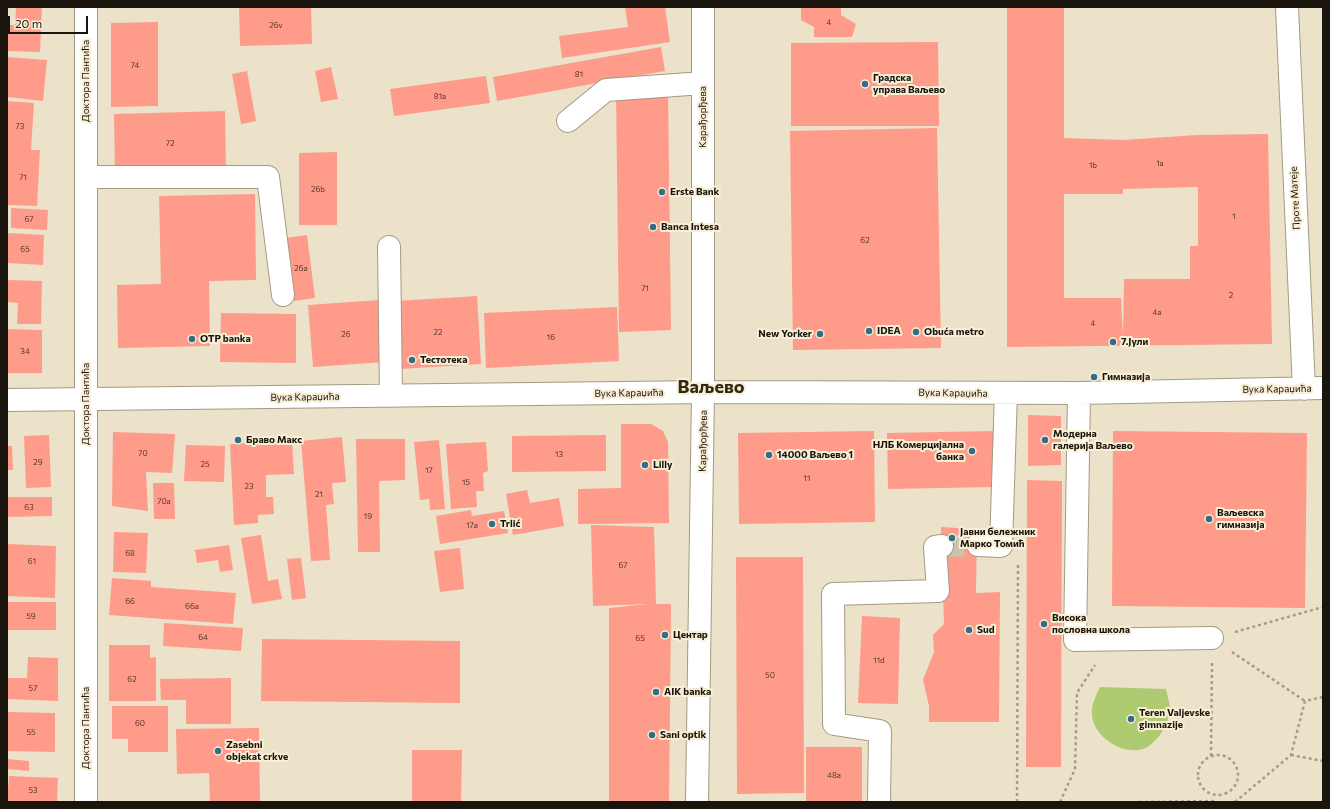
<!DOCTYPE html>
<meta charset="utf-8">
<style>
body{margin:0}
#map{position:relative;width:1330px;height:809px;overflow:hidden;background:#ebe2c9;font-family:Commissioner,sans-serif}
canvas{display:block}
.frame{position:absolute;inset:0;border:8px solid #19150d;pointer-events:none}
.scale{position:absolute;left:8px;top:16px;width:80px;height:18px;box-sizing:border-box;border:2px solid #19150d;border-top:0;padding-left:5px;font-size:12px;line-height:14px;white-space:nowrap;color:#19150d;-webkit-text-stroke:3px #f9efd6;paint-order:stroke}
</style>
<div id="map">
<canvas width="1330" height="809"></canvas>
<div class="frame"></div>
<div class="scale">20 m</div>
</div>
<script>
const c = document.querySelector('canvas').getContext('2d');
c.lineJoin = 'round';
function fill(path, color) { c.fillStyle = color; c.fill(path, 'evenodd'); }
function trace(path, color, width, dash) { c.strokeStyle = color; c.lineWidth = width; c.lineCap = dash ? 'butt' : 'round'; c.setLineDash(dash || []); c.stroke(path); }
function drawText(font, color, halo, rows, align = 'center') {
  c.font = font + ' Commissioner,sans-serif'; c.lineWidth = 4; c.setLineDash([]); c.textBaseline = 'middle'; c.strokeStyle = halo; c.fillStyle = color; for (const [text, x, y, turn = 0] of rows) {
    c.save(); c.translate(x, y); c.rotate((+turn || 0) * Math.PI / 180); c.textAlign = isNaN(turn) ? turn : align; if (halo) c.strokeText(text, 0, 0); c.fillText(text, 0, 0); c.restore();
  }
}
const green = new Path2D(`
 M1100 687 1166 689C1167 695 1169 701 1170 707 1170 715 1167 723 1163 730 1160 736 1154 742 1149 746 1129 759 1095 740 1092 716 1091 706 1095 697 1100 687Z`);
const building = new Path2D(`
 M16 7H42L40 52 7 51V25H15Z
 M122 7H160V8H122Z
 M239 7H311L312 44 240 46Z
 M625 7H665L670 42 562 58 559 36 628 27Z
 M801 7H841V15L856 24 852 37H814V27L801 20Z
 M1007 7H1064V138L1123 140 1197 135 1268 134 1272 344 1007 347ZM1198 187V246H1190V279H1124L1123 337 1121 298H1064V194H1123V189Z
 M158 22V106L111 107V23Z
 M938 42 939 126H791V43Z
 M661 47 665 71 497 101 493 77Z
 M7 57 47 60 43 101 7 97Z
 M331 67 338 99 321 102 315 71Z
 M247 71 256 121 241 124 232 74Z
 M486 76 490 103 394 116 390 89Z
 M668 90 671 330 619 332 616 91Z
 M7 101 34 103 31 150H40L37 206 7 205Z
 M225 111 226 172 115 175 114 114Z
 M937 128 941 348 793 350 790 131Z
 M337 152V225H299V153Z
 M255 194 256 280 209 281 210 346 118 348 117 285 161 284 159 196Z
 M11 208 48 210 47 230 11 228Z
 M7 233 44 235 43 265 7 263Z
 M307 235 315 298 294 301 286 238Z
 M7 280 42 281 41 324H17L18 303 7 302Z
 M477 296 481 364 400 369 396 301Z
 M380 300 384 362 313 367 308 305Z
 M617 307 619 361 486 368 484 313Z
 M221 313 296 314V363L220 362Z
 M7 329 42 330V373H7Z
 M1028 415 1061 416V465L1028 466Z
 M621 424H651L663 431 668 442 669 523 578 524V489L621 488Z
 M874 431 875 522 739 524 738 433Z
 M995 431 996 487 888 489 887 433Z
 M1113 431 1307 433 1305 608 1112 606Z
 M113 432 175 434 172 473 146 472 148 511 112 506Z
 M49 435 51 487 26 488 24 436Z
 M606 435V471L512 472V436Z
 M342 437 346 482 332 483 334 504 326 505 330 560 311 561 301 441Z
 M356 439H405V480L379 481 380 552H358Z
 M439 440 445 509 430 510 429 499 420 500 414 442Z
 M292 441 294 474 266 475V497H273L274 514 258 515V523L234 525 230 444Z
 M486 442 488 471 483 473 484 491H476L477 507 451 509 446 444Z
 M186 445 225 446 224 482 184 481Z
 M7 446H12L13 470H7Z
 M1027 480 1062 481 1061 767H1026Z
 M153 483H174L175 519H154Z
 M527 490 530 503 559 498 564 526 513 535 506 494Z
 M7 497H52V516L7 517Z
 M471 510 472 516 504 511 508 533 440 544 436 516Z
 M591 525 654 527 656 604H671L669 802H609V608L648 604 593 606Z
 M941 527 977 529 976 593 1000 592 999 722H929V706L923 680 934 652 933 635 944 624Z
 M114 532 148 533 146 573 113 572Z
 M261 535 268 581 278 579 282 599 252 604 241 538Z
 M8 544 56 546 55 598 7 596Z
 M229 545 233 570 220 572 218 560 197 563 195 550Z
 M460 548 464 589 440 592 434 551Z
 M736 557H803L804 793 737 794Z
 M301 558 306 598 292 600 287 559Z
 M112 578 151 581V587L236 593 233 624 109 615Z
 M7 602H56V630H7Z
 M862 616 900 618 898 704 858 703Z
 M164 623 243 628 241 651 163 646Z
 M262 639 460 641V703L261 701Z
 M109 645H150V658L156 657V701H109Z
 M28 657 58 658V701L7 699V678H27Z
 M231 678V724H186V700H161L160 679Z
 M112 706H168V752H128V739H112Z
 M7 712 55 713V752L7 751Z
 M259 728 260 802H210L209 773 177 774 176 729Z
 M806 747H862V802H806Z
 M412 750H462L461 802H412Z
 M7 759 29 761V771L7 769Z
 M9 776 58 778 57 802H7Z`);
const minorTunnel = new Path2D(`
 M942 546 978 545`);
const path = new Path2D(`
 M1235 632 1323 607
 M1232 652 1305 701
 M1291 755 1323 761
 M1198 775a20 20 0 1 1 40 0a20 20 0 1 1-40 0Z
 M1211 756 1212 663
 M1017 802 1018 564
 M1060 802 1075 769 1077 693 1095 665
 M1139 802 1216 801
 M1235 802 1291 755 1305 701 1323 697`);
const minor = new Path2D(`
 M1287 7 1304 389
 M568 121 606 90 703 83
 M86 177H268L283 295
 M389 247 391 396
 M1079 393 1075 640 1212 638
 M7 400 709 392 1079 393 1323 388
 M978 545 1001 546 1006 393
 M86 802V7
 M697 802 703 392V7
 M879 802 880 731 834 724 833 594 938 591 935 547 942 546`);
const markers = [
 [865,84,4,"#346d86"],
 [662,192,4,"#346d86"],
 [653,227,4,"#346d86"],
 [869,331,4,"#346d86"],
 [916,332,4,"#346d86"],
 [820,334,4,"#346d86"],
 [192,339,4,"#346d86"],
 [1113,342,4,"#346d86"],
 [412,360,4,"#346d86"],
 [1094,377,4,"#346d86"],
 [238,440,4,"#346d86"],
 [1045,440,4,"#346d86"],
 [972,451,4,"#346d86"],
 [769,455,4,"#346d86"],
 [645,465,4,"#346d86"],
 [1209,519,4,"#346d86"],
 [492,524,4,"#346d86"],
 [952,538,4,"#346d86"],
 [1044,624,4,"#346d86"],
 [969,630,4,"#346d86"],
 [665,635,4,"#346d86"],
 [656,692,4,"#346d86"],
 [1131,719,4,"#346d86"],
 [652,735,4,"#346d86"],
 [218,751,4,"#346d86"]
];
const numberNames = [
 ["4",829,22],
 ["26v",276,25],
 ["74",135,65],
 ["81",579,74],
 ["81a",440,96],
 ["73",20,126],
 ["72",170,143],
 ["1a",1160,163],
 ["1b",1093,165],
 ["71",23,177],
 ["26b",318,189],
 ["1",1234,216],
 ["67",29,219],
 ["62",865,240],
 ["65",25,249],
 ["26a",301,268],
 ["71",645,288],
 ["2",1231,295],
 ["4a",1157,312],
 ["4",1093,323],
 ["22",438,332],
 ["26",346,334],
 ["16",551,337],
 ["34",25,351],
 ["70",143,453],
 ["13",559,454],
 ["29",38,462],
 ["25",205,464],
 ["17",429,470],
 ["11",807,478],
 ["15",466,482],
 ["23",249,486],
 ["21",319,494],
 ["70a",164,501],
 ["63",29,507],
 ["19",368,516],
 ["17a",472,525],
 ["68",130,553],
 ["61",32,561],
 ["67",623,565],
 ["66",130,601],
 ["66a",192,606],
 ["59",31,616],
 ["64",203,637],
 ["65",640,638],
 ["11d",879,660],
 ["50",770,675],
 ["62",132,679],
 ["57",33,688],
 ["60",140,723],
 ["55",31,732],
 ["48a",834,775],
 ["53",33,790]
];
const poiNames = [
 ["Градска",873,78],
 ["управа Ваљево",873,90],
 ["Erste Bank",670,192],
 ["Banca Intesa",661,227],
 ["IDEA",877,331],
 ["Obuća metro",924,332],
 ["New Yorker",812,334,"right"],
 ["OTP banka",200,339],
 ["7.Јули",1121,342],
 ["Тестотека",420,360],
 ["Гимназија",1102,377],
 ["Модерна",1053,434],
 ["галерија Ваљево",1053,446],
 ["Браво Макс",246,440],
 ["НЛБ Комерцијална",964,445,"right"],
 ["банка",964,457,"right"],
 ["14000 Ваљево 1",777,455],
 ["Lilly",653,465],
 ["Ваљевска",1217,513],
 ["гимназија",1217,525],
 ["Trlić",500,524],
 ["Јавни бележник",960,532],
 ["Марко Томић",960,544],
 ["Висока",1052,618],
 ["пословна школа",1052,630],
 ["Sud",977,630],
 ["Центар",673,635],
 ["AIK banka",664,692],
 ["Teren Valjevske",1139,713],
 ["gimnazije",1139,725],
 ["Sani optik",660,735],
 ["Zasebni",226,745],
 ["objekat crkve",226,757]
];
const streetNames = [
 ["Доктора Пантића",86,81,-90],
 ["Карађорђева",703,117,-90],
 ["Проте Матеје",1295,198,-93],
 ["Вука Караџића",1277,389,-1],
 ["Вука Караџића",629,393,-1],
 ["Вука Караџића",953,393,1],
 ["Вука Караџића",305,397,-1],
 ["Доктора Пантића",86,404,-90],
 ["Карађорђева",703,441,-89],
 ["Доктора Пантића",86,728,-90]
];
const townNames = [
 ["Ваљево",711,387]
];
fill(green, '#aecb72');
fill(building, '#ff9b8a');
trace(minorTunnel, '#ccc3ad', 22, [22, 11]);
trace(minor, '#a39a83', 24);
trace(path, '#a59d8a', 2.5, [3, 3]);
trace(minor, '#fff', 22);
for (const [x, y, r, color] of markers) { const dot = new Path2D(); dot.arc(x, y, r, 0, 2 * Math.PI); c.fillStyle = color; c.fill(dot); trace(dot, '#f9efd6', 1.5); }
drawText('8px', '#52362c', null, numberNames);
drawText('bold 10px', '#19150d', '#f9efd6', poiNames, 'left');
drawText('10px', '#19150d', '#f9efd6', streetNames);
drawText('bold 18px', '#302915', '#f9efd6', townNames);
</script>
